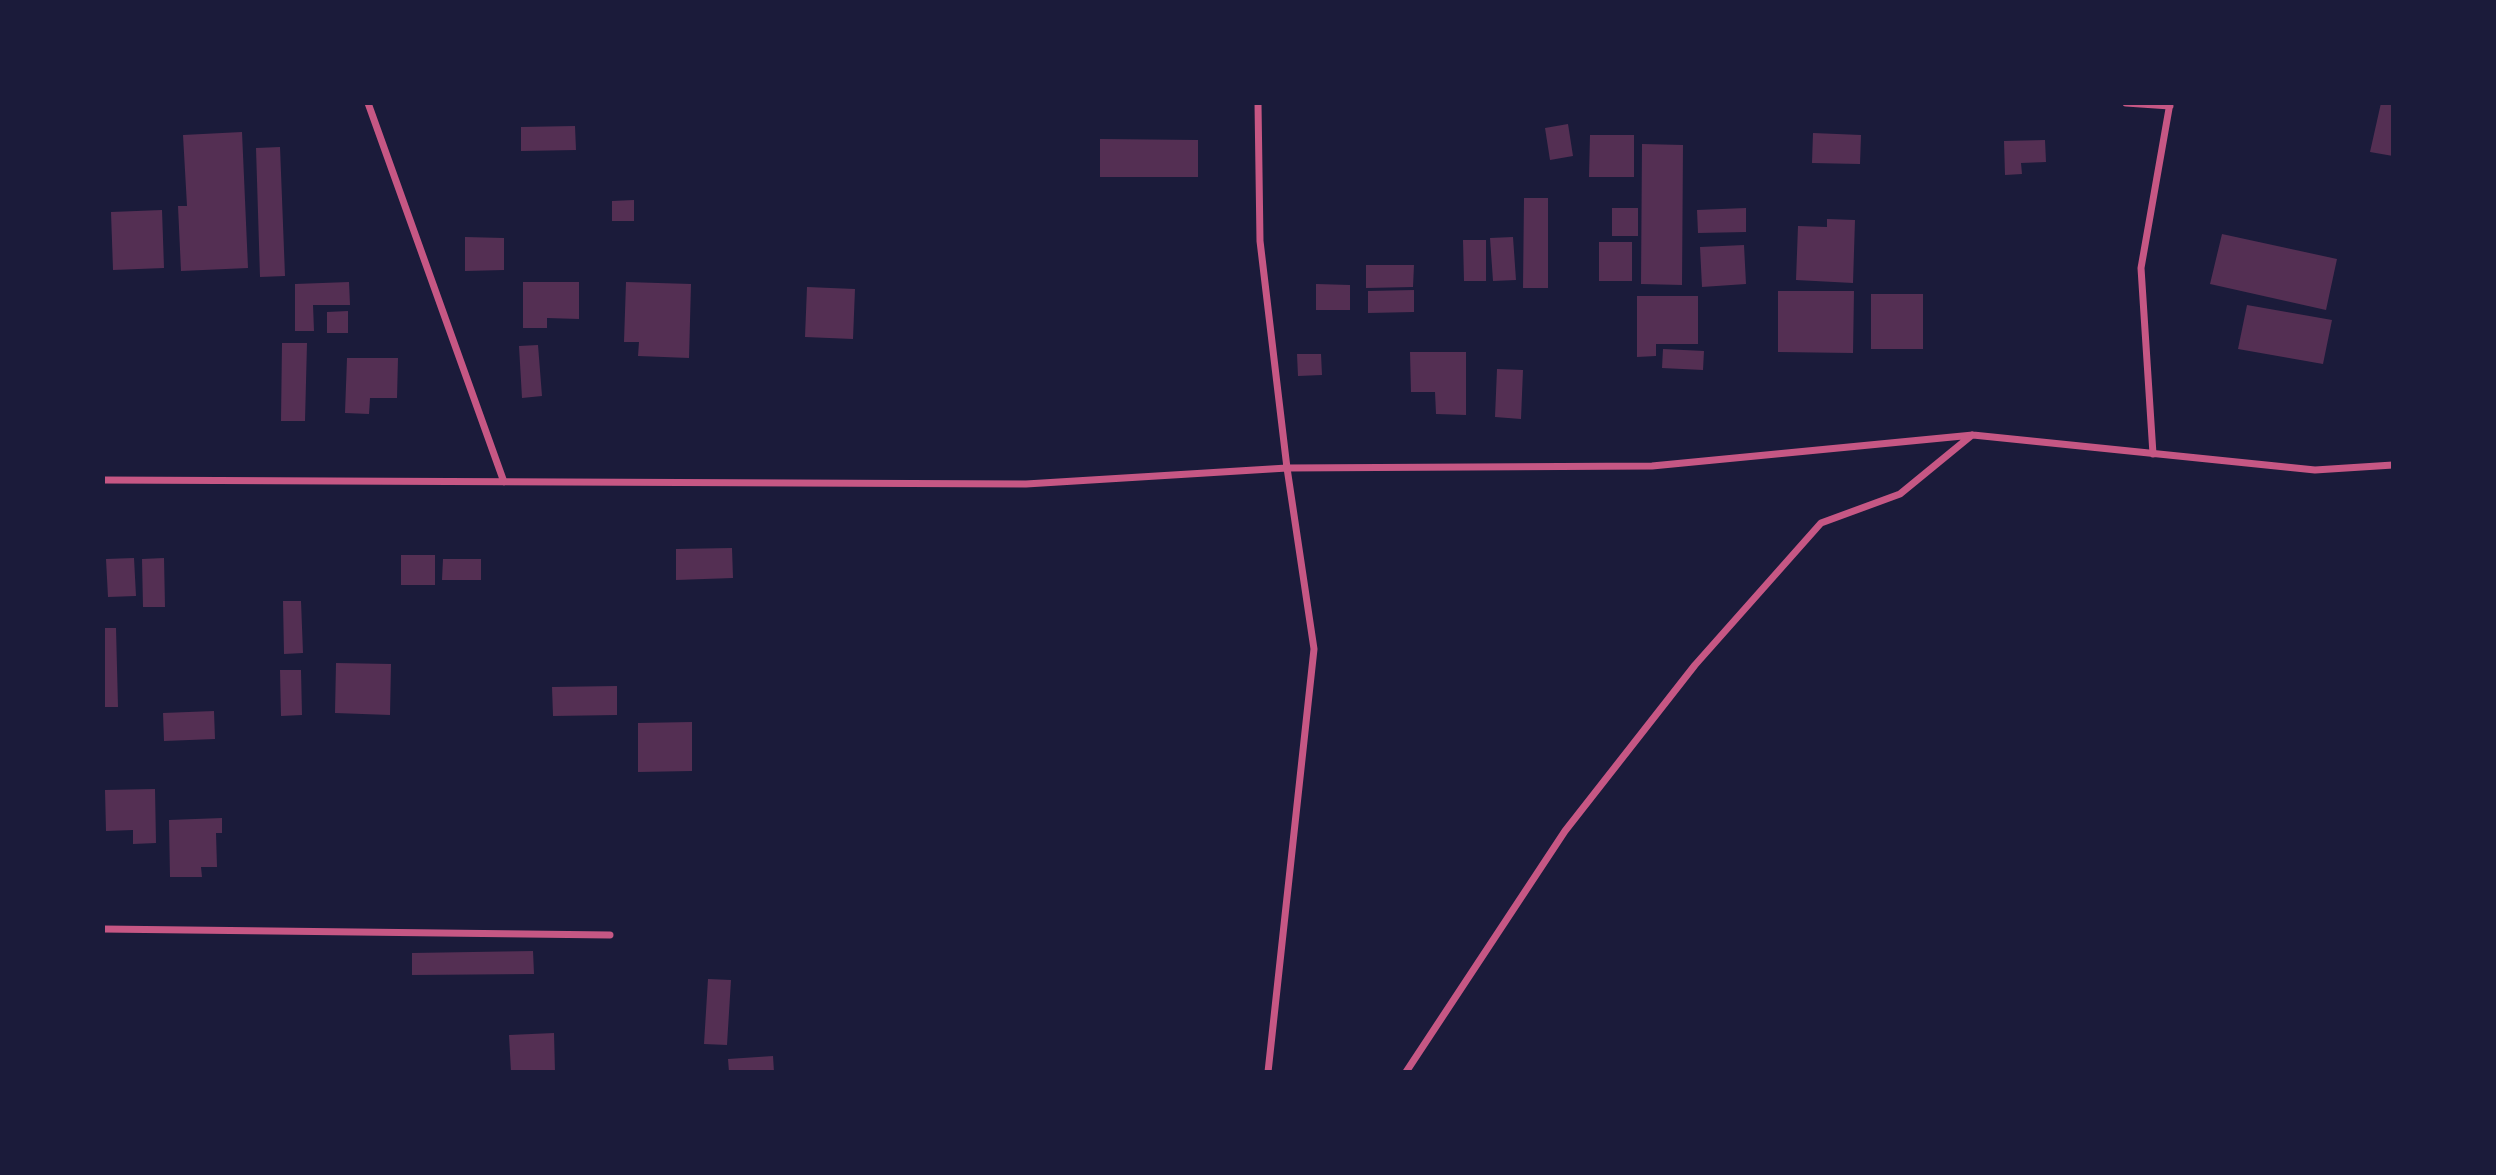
<!DOCTYPE html>
<style>
body{margin:0}
#map{position:relative;width:2496px;height:1175px;overflow:hidden;background:#1b1b3a;font-family:Quicksand,sans-serif}
canvas{display:block}
.frame{position:absolute;inset:0;border:105px solid #1b1b3a;pointer-events:none}
</style>
<div id="map">
<canvas width="2496" height="1175"></canvas>
<div class="frame"></div>
</div>
<script>
const c = document.querySelector('canvas').getContext('2d');
c.lineJoin = 'round';
function fill(path, color) { c.fillStyle = color; c.fill(path, 'evenodd'); }
function trace(path, color, width, dash) { c.strokeStyle = color; c.lineWidth = width; c.lineCap = dash ? 'butt' : 'round'; c.setLineDash(dash || []); c.stroke(path); }
const building = new Path2D(`
 M2381 103H2393V156L2370 152Z
 M1568 124 1573 156 1550 160 1545 128Z
 M575 126 576 150 521 151V127Z
 M242 132 248 268 181 271 178 206H187L183 135Z
 M1813 133 1861 135 1860 164 1812 163Z
 M1590 135H1634V177H1589Z
 M1100 139 1198 140V177H1100Z
 M2045 140 2046 162 2021 163 2022 174 2005 175 2004 141Z
 M1642 144 1683 145 1682 285 1641 284Z
 M280 147 285 276 260 277 256 148Z
 M1524 198H1548V288H1523Z
 M634 200V221H612V201Z
 M1612 208H1638V236H1612Z
 M1746 208V232L1698 233 1697 210Z
 M162 210 164 268 113 270 111 212Z
 M1827 219 1855 220 1853 283 1796 280 1798 226 1827 227Z
 M2222 234 2337 259 2326 310 2210 284Z
 M465 237 504 238V270L465 271Z
 M1513 237 1516 280 1493 281 1490 238Z
 M1463 240H1486V281H1464Z
 M1599 242H1632V281H1599Z
 M1744 245 1746 284 1702 287 1700 247Z
 M1366 265H1414L1413 287 1366 288Z
 M349 282 350 305H313L314 331H295V284Z
 M523 282H579V319L547 318V328H523Z
 M626 282 691 284 689 358 638 356 639 342H624Z
 M1316 284 1350 285V310H1316Z
 M807 287 855 289 853 339 805 337Z
 M1414 290V312L1368 313V291Z
 M1778 291H1854L1853 353 1778 352Z
 M1871 294H1923V349H1871Z
 M1637 296H1698V344H1656V356L1637 357Z
 M2247 305 2332 320 2323 364 2238 349Z
 M348 311V333H327V312Z
 M282 343H307L305 421H281Z
 M538 345 542 396 522 398 519 346Z
 M1663 349 1704 351 1703 370 1662 368Z
 M1410 352H1466V415L1436 414 1435 392H1411Z
 M1297 354H1321L1322 375 1298 376Z
 M347 358H398L397 398H370L369 414 345 413Z
 M1497 369 1523 370 1521 419 1495 417Z
 M732 548 733 578 676 580V549Z
 M401 555H435V585H401Z
 M134 558 136 596 108 597 106 559Z
 M164 558 165 607H143L142 559Z
 M443 559H481V580H442Z
 M283 601H301L303 653 284 654Z
 M103 628H116L118 707H103Z
 M336 663 391 664 390 715 335 713Z
 M280 670H301L302 715 281 716Z
 M617 686V715L553 716 552 687Z
 M214 711 215 739 164 741 163 713Z
 M692 722V771L638 772V723Z
 M155 789 156 843 133 844V830L106 831 105 790Z
 M222 818V833H216L217 867H201L202 877H170L169 820Z
 M533 951 534 974 412 975V953Z
 M708 979 731 980 727 1045 704 1044Z
 M554 1033 555 1072H511L509 1035Z
 M773 1056 774 1072H729L728 1059Z`);
const minor = new Path2D(`
 M368 103 504 482
 M1258 103 1260 241 1287 468 1314 649 1268 1072
 M2126 103 2170 106
 M2153 454 2141 268 2170 103
 M103 480 1026 484 1287 468 1652 466 1973 435 2315 470 2393 465
 M103 929 610 935
 M1406 1072 1565 831 1695 665 1821 523 1900 494 1972 435`);
fill(building, '#542f53');
trace(minor, '#c65784', 7);
</script>
